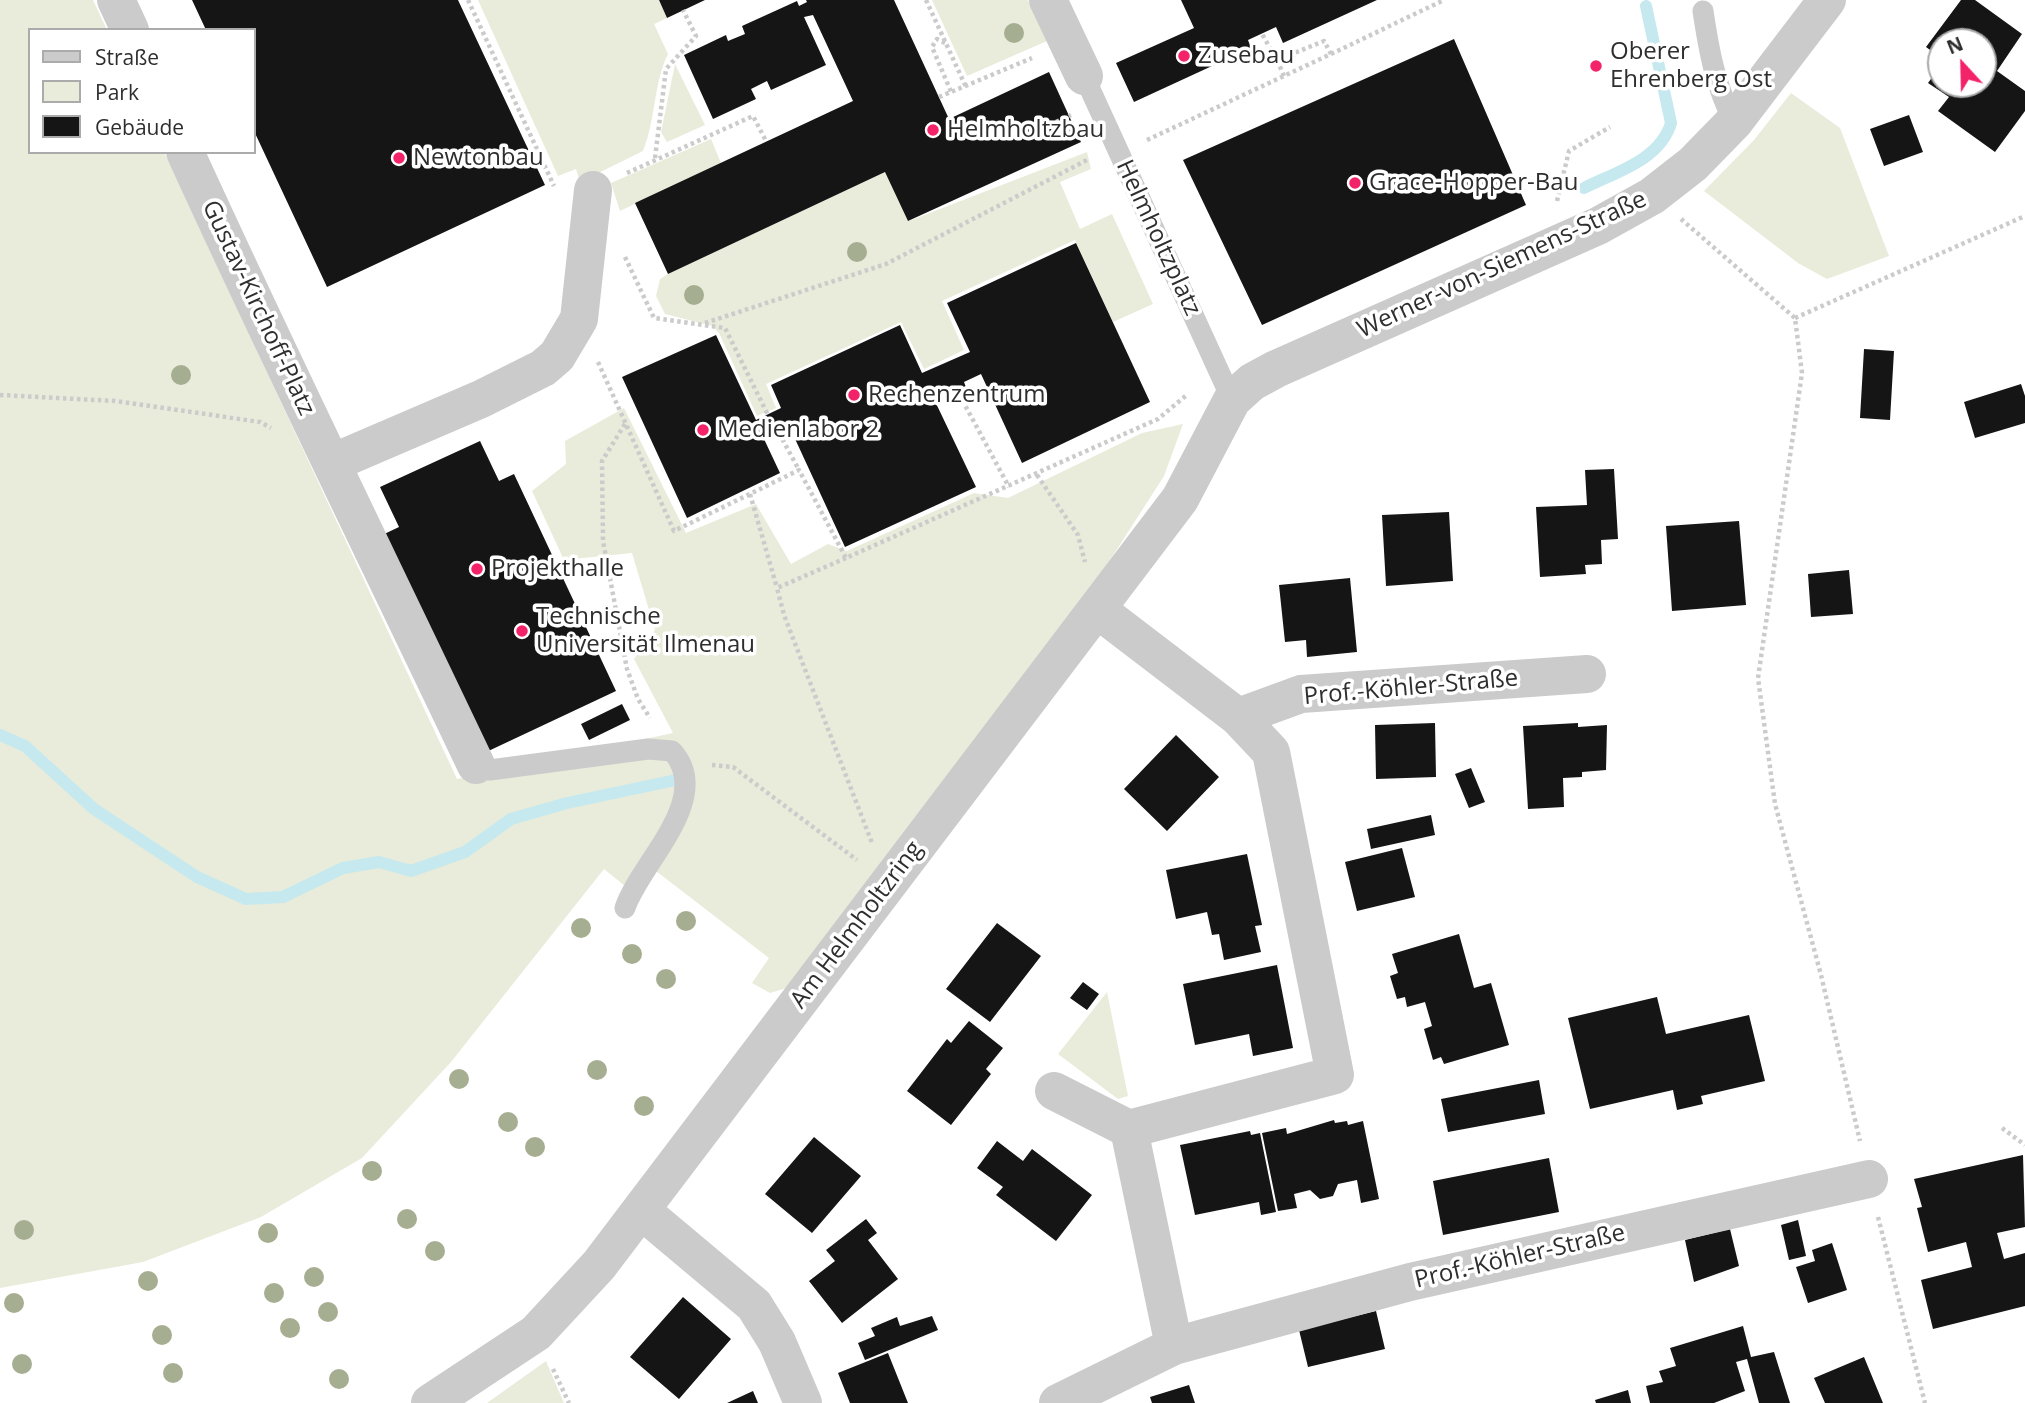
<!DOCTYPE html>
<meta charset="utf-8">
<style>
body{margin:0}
#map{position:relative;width:2025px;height:1403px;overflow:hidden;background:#fff;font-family:"Open Sans",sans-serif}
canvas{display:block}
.legend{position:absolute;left:28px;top:28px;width:228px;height:126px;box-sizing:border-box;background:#fff;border:2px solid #ababab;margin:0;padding:9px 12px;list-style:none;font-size:21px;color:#2e2e2e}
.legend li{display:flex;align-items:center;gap:14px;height:35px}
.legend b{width:35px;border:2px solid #ababab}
.north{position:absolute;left:1927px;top:28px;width:70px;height:70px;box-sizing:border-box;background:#fff;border:2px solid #ababab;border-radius:50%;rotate:338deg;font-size:19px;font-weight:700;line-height:28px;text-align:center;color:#2e2e2e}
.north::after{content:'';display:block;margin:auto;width:24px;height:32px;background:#f22368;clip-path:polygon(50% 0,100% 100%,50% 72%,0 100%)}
</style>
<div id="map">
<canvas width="2025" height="1403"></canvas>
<ul class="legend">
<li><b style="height:9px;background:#cbcbcb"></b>Straße</li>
<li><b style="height:19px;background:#e9ecda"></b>Park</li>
<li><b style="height:19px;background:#151515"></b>Gebäude</li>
</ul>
<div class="north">N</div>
</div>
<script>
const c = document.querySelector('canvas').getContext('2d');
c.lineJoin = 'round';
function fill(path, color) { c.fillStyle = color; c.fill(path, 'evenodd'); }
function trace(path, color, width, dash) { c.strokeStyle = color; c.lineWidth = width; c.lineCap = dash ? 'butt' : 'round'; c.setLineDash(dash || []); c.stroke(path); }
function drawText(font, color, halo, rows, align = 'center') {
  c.font = font + ' "Open Sans",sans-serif'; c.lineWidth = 7; c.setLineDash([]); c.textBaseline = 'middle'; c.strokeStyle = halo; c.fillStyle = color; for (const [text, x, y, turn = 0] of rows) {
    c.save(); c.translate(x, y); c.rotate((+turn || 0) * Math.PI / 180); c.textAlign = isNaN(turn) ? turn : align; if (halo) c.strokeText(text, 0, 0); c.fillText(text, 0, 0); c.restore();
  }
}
const green = new Path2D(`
 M0 0H93L107 30H30V152H164L457 779 673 733 634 659 655 630 632 553 564 560 532 491 566 464 565 441 624 408 686 533 756 504 791 564 828 544 847 551 974 493 1008 498 1142 433 1183 424 1164 476 1096 582 790 987 770 993 752 983 769 958 656 871 636 895 604 869 451 1062 362 1158 261 1217 143 1262 0 1288Z
 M478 0H659L667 18 654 24 668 54C653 85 656 119 643 151L580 182 576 169 558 176Z
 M932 0H1028L1047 41 967 76Z
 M675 64 705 125 667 142 661 132Z
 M1791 93 1840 128 1889 256 1827 279 1798 263 1704 191 1754 140Z
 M711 139 721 163 620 211 611 183Z
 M1087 152 1091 169 1060 182 1080 229 1112 214 1153 304 1113 322 1075 240 942 301 964 350 924 369 901 322 766 384 776 408 757 416 719 333 712 326 665 314 656 296 660 279 668 274 885 172 909 221Z
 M1107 992 1128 1096 1118 1099 1058 1054Z
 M546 1361 564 1403H487Z`);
const stream = new Path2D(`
 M1584 188C1616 172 1660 160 1671 123L1646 6
 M0 735 25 746 94 809 197 877 246 899 283 897 343 868 379 862 411 871 465 852 511 819 567 803 676 780`);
const building = new Path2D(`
 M192 0H458L545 185 327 287 254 131V30H206Z
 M659 0H705L667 18Z
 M806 0H894L949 119 1049 72 1081 142 908 221 885 172 668 274 635 203 853 101 813 15 804 17 826 65 771 90 767 81 751 89 756 99 713 119 684 55 726 35 728 41 745 34 742 26 797 1 799 6 807 2Z
 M1181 0H1377L1283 43 1276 27 1248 40 1251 48 1134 102 1116 63 1194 28Z
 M1961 0H1975L2022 34 1997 71 2025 91V111L1995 152 1938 111 1949 97 1928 83 1941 65V84H1983V42H1941V58L1926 47Z
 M1454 39 1526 205 1262 325 1183 160Z
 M1909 115 1923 152 1884 166 1870 129Z
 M1076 243 1150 402 1022 463 981 374 964 382 967 390 959 394 950 398 946 389 932 395 976 487 845 547 790 428 764 439 780 473 687 518 622 377 716 335 756 420 781 408 771 385 900 325 922 373 970 352 947 303Z
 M1864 349 1894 351 1890 420 1860 418Z
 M2021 384 2025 396V423L1975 438 1964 402Z
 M480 441 499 481 514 474 616 691 482 754 380 536 399 527 380 487Z
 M1614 469 1618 539 1601 540 1602 564 1585 565 1586 574 1540 577 1536 507 1587 505 1585 470Z
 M1449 512 1453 581 1386 586 1382 515Z
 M1739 521 1746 605 1672 611 1666 526Z
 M1849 570 1853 614 1811 617 1808 574Z
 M1350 578 1357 652 1307 657 1306 640 1285 642 1279 585Z
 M622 704 630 720 589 740 581 724Z
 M1435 723 1436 777 1376 779 1375 725Z
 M1578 723V727L1607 725 1606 770 1582 772V777L1563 778 1564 807 1528 809 1523 726Z
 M1176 735 1219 777 1167 831 1124 789Z
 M1471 768 1485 802 1469 808 1455 774Z
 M1431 815 1435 835 1371 849 1367 829Z
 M1402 848 1415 897 1357 911 1345 862Z
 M1247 854 1262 925 1255 926 1261 952 1224 960 1219 934 1212 935 1207 912 1176 919 1166 870Z
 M997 923 1041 956 990 1022 946 989Z
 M1459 934 1474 988 1491 983 1509 1045 1444 1064 1441 1057 1433 1060 1424 1029 1432 1026 1425 1002 1407 1007 1405 997 1397 999 1390 976 1398 973 1392 954Z
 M1277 965 1293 1048 1253 1056 1249 1034 1195 1045 1183 984Z
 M1083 982 1099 994 1087 1010 1070 998Z
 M1657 997 1666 1034 1749 1015 1765 1081 1701 1096 1703 1104 1677 1110 1673 1090 1590 1109 1568 1018Z
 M969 1021 1003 1048 986 1069 991 1074 951 1125 907 1091 947 1039 951 1043Z
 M1539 1080 1545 1114 1448 1132 1441 1099Z
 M1334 1120 1335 1123 1347 1121 1348 1125 1363 1121 1379 1199 1361 1203 1357 1180 1338 1184 1333 1196 1320 1199 1310 1190 1294 1194 1297 1208 1278 1211 1262 1133 1286 1128 1287 1134Z
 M1250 1131 1251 1135 1260 1133 1276 1212 1261 1215 1259 1202 1195 1215 1180 1145Z
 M814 1137 861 1176 812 1233 765 1194Z
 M997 1141 1023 1161 1032 1149 1092 1195 1056 1241 996 1195 1003 1187 977 1168Z
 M2023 1155 2025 1227 1997 1233 2004 1259 2025 1253V1306L1933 1329 1921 1280 1972 1267 1966 1242 1928 1252 1917 1208 1922 1207 1914 1179Z
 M1549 1158 1559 1212 1443 1235 1433 1181Z
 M866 1219 877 1233 868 1240 898 1279 842 1323 809 1281 835 1261 826 1250Z
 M1798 1220 1806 1256 1789 1260 1781 1225Z
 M1730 1229 1739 1266 1694 1282 1685 1240Z
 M1832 1243 1847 1290 1808 1303 1796 1267 1815 1261 1812 1250Z
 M683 1297 731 1339 679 1399 630 1357Z
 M1376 1311 1385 1349 1308 1367 1299 1330Z
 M932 1316 938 1330 865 1360 858 1343 875 1336 871 1328 897 1317 900 1326Z
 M1743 1326 1751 1357 1774 1352 1790 1403H1759L1747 1359 1736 1362 1745 1391 1714 1403H1650L1646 1386 1663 1382 1659 1371 1676 1366 1670 1348Z
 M888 1353 908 1403H850L838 1373Z
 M1864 1357 1883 1403H1825L1814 1378Z
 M1189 1385 1195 1403H1152L1150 1397Z
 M1628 1390 1631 1403H1596L1595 1400Z
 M753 1391 758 1403H727Z`);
const path = new Path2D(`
 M468 0 554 186
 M926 0 966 87
 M945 43 937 39 932 47 952 94
 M1331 54 1444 0
 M1277 60 1284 76
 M939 97 1032 58
 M1056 122 1071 115
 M1147 140 1331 54 1324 41 1277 60 1262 34
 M655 158 666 69 696 36 683 10
 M627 173 753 116 766 141
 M1557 201 1569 151 1610 127
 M1681 219 1795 318 1802 373 1758 678 1775 804 1821 975 1860 1141
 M625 257 654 318 725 328 768 415
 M1795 318 2025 216
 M705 323 886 264 1089 159
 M598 362 674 531 799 470 846 558 1158 419 1188 394
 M959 394 1009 487
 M0 395 115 401 260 422 271 428
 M625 424 602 461 603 541 627 669 638 699 650 718
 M779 433 799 470
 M1037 475 1078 535 1085 562
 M750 494 777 588
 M846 558 777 588 784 615 872 843
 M712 765 733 767 857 860
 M2002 1128 2025 1145
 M1878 1217 1925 1403
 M553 1369 569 1403`);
const lane = new Path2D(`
 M1703 11C1709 51 1715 85 1734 122
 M1084 76 1232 400
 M476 765 490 770 648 749 672 751C715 798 640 863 625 908`);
const street = new Path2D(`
 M116 0 130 30
 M1048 0 1084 76
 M185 152C279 358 379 561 476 765
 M332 463 481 399 543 368 557 356 579 319 593 190
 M1238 717 1301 694 1587 674
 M1054 1091 1129 1129
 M642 1211 754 1305 777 1342 803 1403
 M1174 1346 1410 1282 1869 1179
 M430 1403 536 1333 599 1265 1180 499 1232 400 1252 382 1276 369 1598 226 1652 196 1693 164 1734 122 1827 0
 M1058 1403 1174 1346 1129 1129 1335 1075 1271 752 1238 717 1098 610`);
const trees = [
 [1014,33],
 [857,252],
 [694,295],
 [181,375],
 [686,921],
 [581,928],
 [632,954],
 [666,979],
 [597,1070],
 [459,1079],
 [644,1106],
 [508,1122],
 [535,1147],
 [372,1171],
 [407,1219],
 [24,1230],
 [268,1233],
 [435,1251],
 [314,1277],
 [148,1281],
 [274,1293],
 [14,1303],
 [328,1312],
 [290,1328],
 [162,1335],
 [22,1364],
 [173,1373],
 [339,1379]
];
const markers = [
 [1184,56,7,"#f22368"],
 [1596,66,7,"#f22368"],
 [933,130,7,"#f22368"],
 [399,158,7,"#f22368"],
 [1355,183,7,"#f22368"],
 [854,395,7,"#f22368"],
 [703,430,7,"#f22368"],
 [477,569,7,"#f22368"],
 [522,631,7,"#f22368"]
];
const poiNames = [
 ["Oberer",1610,52],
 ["Ehrenberg Ost",1610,80],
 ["Zusebau",1198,56],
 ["Helmholtzbau",947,130],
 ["Newtonbau",413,158],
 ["Grace-Hopper-Bau",1369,183],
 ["Rechenzentrum",868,395],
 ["Medienlabor 2",717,430],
 ["Projekthalle",491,569],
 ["Technische",536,617],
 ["Universität Ilmenau",536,645]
];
const streetNames = [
 ["Helmholtzplatz",1158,238,65],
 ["Werner-von-Siemens-Straße",1502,265,-25],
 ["Gustav-Kirchoff-Platz",258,308,65],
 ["Prof.-Köhler-Straße",1411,688,-5],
 ["Am Helmholtzring",857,925,-53],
 ["Prof.-Köhler-Straße",1520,1257,-13]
];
fill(green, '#e9ecda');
trace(stream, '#c5e9ee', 12);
fill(building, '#151515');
trace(path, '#cbcbcb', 4.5, [3.5, 3.5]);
trace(lane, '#cbcbcb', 21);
trace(street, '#cbcbcb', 38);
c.fillStyle = '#a6ae92';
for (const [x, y] of trees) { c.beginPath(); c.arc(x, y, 10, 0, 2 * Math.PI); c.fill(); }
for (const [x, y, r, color] of markers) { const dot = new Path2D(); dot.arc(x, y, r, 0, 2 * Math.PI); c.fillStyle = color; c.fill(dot); trace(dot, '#fff', 2.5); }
drawText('24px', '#2e2e2e', '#fff', poiNames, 'left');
drawText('24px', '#2e2e2e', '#fff', streetNames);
</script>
